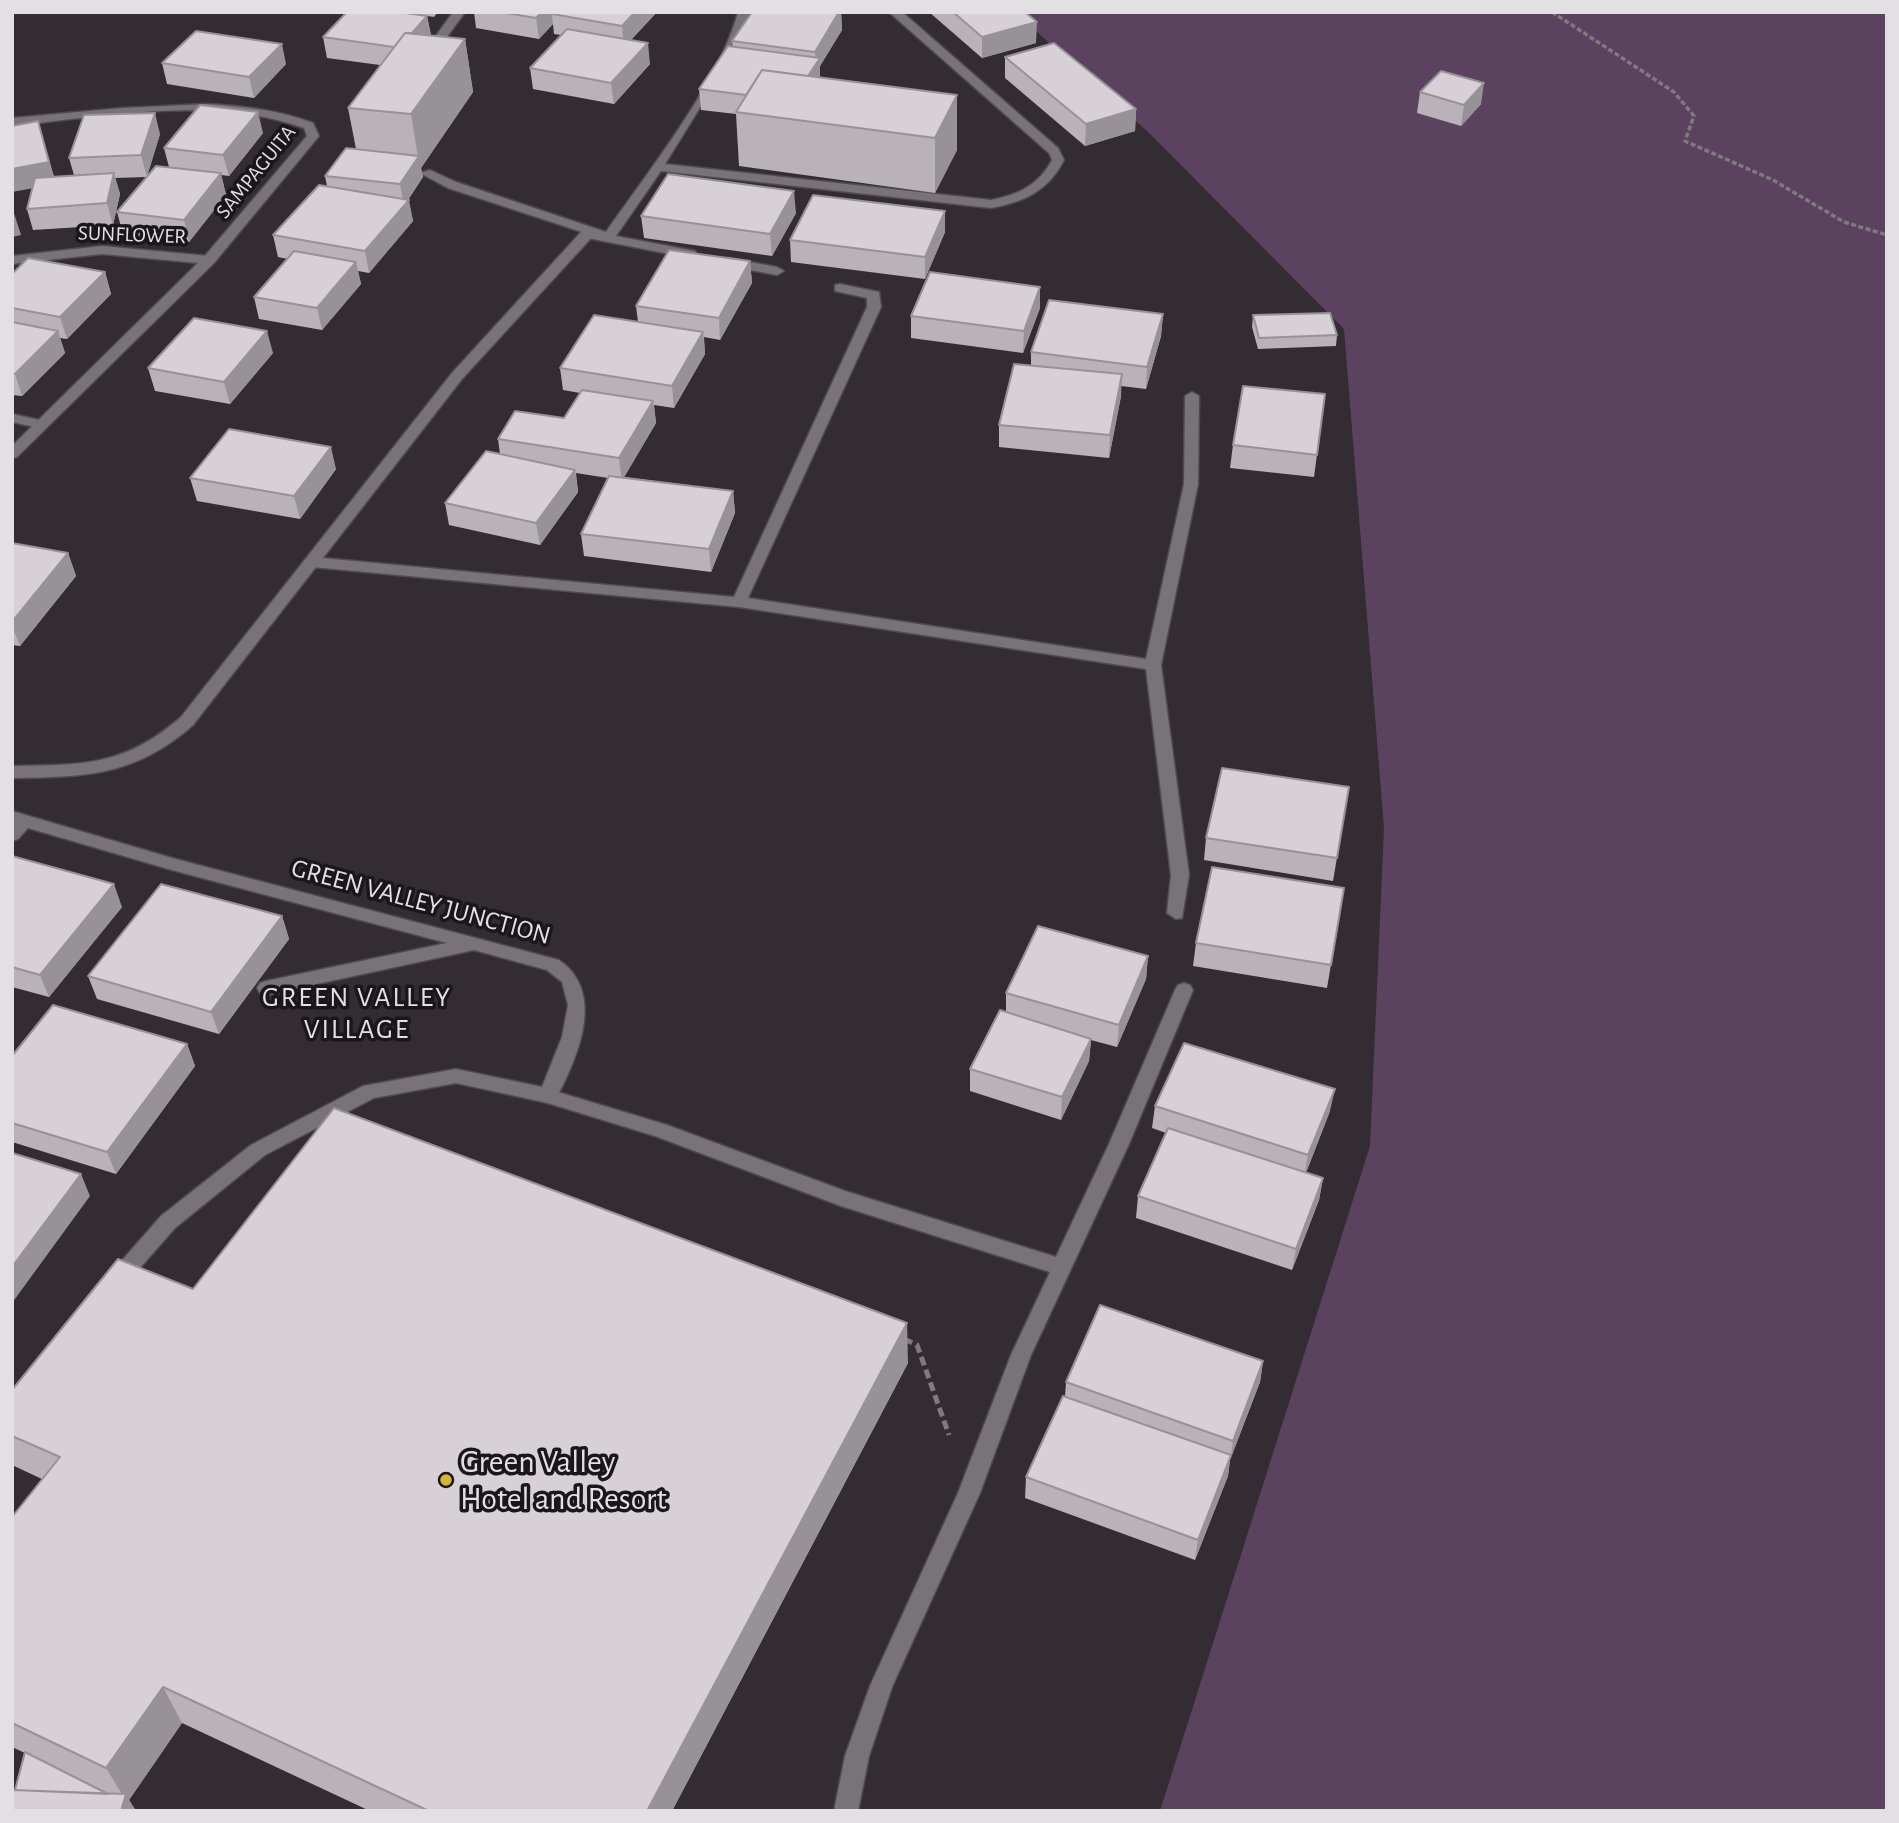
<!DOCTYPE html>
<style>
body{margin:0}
#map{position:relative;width:1899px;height:1823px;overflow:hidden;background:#332d33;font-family:"Alegreya Sans",sans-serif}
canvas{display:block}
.frame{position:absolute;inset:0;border:14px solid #e3e0e3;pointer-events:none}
</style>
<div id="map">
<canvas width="1899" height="1823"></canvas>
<div class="frame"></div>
</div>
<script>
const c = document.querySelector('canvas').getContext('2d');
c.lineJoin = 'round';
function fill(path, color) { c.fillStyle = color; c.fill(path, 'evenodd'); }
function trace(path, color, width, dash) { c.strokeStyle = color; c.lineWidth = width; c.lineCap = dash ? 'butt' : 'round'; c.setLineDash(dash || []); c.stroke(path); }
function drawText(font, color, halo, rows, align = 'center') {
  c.font = font + ' "Alegreya Sans",sans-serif'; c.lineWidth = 7; c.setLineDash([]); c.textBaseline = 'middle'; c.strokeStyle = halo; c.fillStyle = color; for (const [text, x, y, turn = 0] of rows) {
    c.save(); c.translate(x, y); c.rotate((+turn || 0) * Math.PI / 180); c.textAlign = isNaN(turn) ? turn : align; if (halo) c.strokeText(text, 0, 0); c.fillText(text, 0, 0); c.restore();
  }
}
const green = new Path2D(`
 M1015 12H1887V1811H1160L1370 1146 1384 828 1344 329 1149 133Z`);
const pathFar1 = new Path2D(`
 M38 12H61
 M1552 12 1674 92 1694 116 1685 141 1773 180 1844 222 1887 235`);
const path = new Path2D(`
 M904 1339 917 1345 949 1435`);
const lane = new Path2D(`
 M453 12H465L433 56H425L423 54Z
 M738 12H750L732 56 665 164 991 200C1018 195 1039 185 1052 160L1049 153 889 12H902L1058 148 1064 160C1048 191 1024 202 991 208L661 171 616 236 695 251 697 254 690 258 582 237V232L448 188 420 173 430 170 456 182 606 232C648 172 720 81 738 12Z
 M102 246 209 256 216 260 209 264 102 254 12 264V256Z
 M728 258 777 267 784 271 777 275 723 265V259Z
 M840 284 879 292 881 307 748 598 1146 659 1184 484 1185 396 1192 392 1199 396 1198 484 1161 665 1189 875 1182 918 1176 919 1167 913 1171 875 1146 669 739 607 312 567 304 562 312 557 734 597 867 307V298L835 291V285Z
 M12 414 44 421 46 424 39 428 12 422Z
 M1184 983 1190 985 1193 990 1129 1144 1031 1355 980 1493 892 1687 869 1756 858 1811H834L845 1756 870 1686 958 1493 1011 1355 1050 1272 841 1206 655 1136 541 1101 539 1096 541 1091 548 1089 667 1125 845 1191 1056 1257 1109 1144 1175 990 1178 985Z`);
const street = new Path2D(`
 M207 104C245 106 278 110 313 123L319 136 214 263 17 457 12 458V446L204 257 307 136 304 128C213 95 106 116 12 126V118L122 108Z
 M587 230 593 234 592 237 462 379 193 725C135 776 86 777 12 778V766C83 765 125 766 181 717L452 373 582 231Z
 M12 811 172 858 559 960C607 993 577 1059 555 1101L548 1103 456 1083 374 1098 265 1155 175 1228 124 1286 117 1288 110 1286 107 1280 110 1274 161 1216 251 1145 363 1086 456 1069 542 1087 562 1037 568 1005 562 982 547 970 474 950 266 995 260 993 257 988 260 983 266 981 447 943 172 870 28 828 18 839 12 841Z`);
const wall = new Path2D(`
 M402 12H438L434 17Z
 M474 12H657L631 40 650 64 614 104 533 89 530 68 561 35 554 34 553 24 539 39 476 28Z
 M752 12H841L842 30 820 66V78L957 150 935 193 739 166 736 114 701 110 699 89 733 46 732 41Z
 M929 12H1025L1036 43 982 58Z
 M427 16 431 35 465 39 473 92 421 168 423 177 408 200 413 221 369 273 358 271 361 284 322 330 259 319 254 297 288 259 278 257 273 235 327 186 325 176 356 149 348 108 380 65 327 58 323 37Z
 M1005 57 1136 109 1135 131 1085 146 1005 78Z
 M162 63 286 64 254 98 167 84Z
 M1420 92 1481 104 1461 126 1417 113Z
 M263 133 229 176 221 175 226 195 189 242 123 234 117 212 147 177 115 178 120 194 113 225 33 230 27 209 44 142 54 177 74 175 69 158 160 134 147 176 169 167 164 148Z
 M796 213 772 256 644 238 641 216Z
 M945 232 925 279 791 262 790 240Z
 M750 261 752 283 720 340 704 337 705 354 674 408 654 405 656 423 624 477 733 491 735 513 711 572 584 556 581 534 608 478 576 473 578 492 540 545 449 525 445 503 500 454 498 439 564 418 580 393 563 390 560 368 638 322 636 306Z
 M105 272 111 294 67 339 60 338 65 353 22 396 12 395V274Z
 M1040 308 1023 353 911 338V316Z
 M1163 314 1161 336 1146 389 1121 386V396L1109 458 999 447V425L1031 366V352Z
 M1253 315 1337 335 1336 346 1258 349 1252 327Z
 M273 353 230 404 155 391 148 368Z
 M1325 394 1314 477 1230 468 1233 445Z
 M336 469 300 519 197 501 190 478Z
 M12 543 68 553 76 576 20 646 12 645Z
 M1349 787 1333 881 1204 860 1206 838Z
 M12 856 122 907 49 997 12 987Z
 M1344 888 1327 988 1193 966 1196 943Z
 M282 916 289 939 219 1034 97 999 88 976Z
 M1148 956 1146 979 1117 1047 1091 1040 1089 1061 1061 1120 970 1091V1069L1006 1012V993Z
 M187 1044 195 1066 116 1174 12 1142V1056Z
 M1155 1106 1330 1111 1306 1173 1323 1178 1319 1200 1292 1270 1136 1218 1138 1196 1166 1133 1152 1128Z
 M193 1289 908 1363 672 1811H370L182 1723 129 1800 136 1811H12L15 1790 25 1753 12 1747V1517L42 1479 12 1465V1390Z
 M1263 1361 1260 1382 1230 1460 1228 1476 1195 1560 1025 1498 1026 1477 1065 1397 1066 1382Z`);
const shadedWall = new Path2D(`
 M542 12H565L552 14 553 24 539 39 536 18Z
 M635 12H657L624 47 622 26Z
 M839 12H841L842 30 820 66V79L792 101 816 64 815 52Z
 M427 16 431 37 398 48Z
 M1037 22 1036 43 982 58V37Z
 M465 39 473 92 421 168 423 177 404 205 400 184 418 157 411 114Z
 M648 43 650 64 614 104 611 83Z
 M282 44 286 64 254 98 249 77Z
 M1484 83 1481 104 1461 126 1464 105Z
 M957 95V150L935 193V138Z
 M1136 109 1135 131 1085 146 1086 124Z
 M258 112 263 133 229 176 223 155Z
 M155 113 160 134 147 177 141 155Z
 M38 121 56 184 12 192V169Z
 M114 173 120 194 113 225 107 203Z
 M221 173 226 195 189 242 184 220Z
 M794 191 796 213 772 256 770 234Z
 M409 200 413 221 369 273 365 251Z
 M12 207 21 235 12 237Z
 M945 211V232L925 279V257Z
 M750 261 752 283 720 340 719 318Z
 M356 262 361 284 322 330 317 308Z
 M105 272 111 294 67 339 60 317Z
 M1040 287V308L1023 353 1024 331Z
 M1163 314 1161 336 1146 389 1147 367Z
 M58 331 65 353 22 396 15 374Z
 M267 331 273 353 230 404 224 382Z
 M703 332 705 354 674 408 672 386Z
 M1122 374 1121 396 1109 458 1110 435Z
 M653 401 656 423 622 481 619 458Z
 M331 447 336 469 300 519 294 496Z
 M575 470 578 492 540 545 536 523Z
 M733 491 735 513 711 572 709 549Z
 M68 553 76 576 20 646 12 626V622Z
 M114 884 122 907 49 997 40 975Z
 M282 916 289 939 219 1034 211 1012Z
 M1148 956 1146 979 1117 1047 1119 1025Z
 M1091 1039 1089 1061 1061 1120 1062 1097Z
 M187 1044 195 1066 116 1174 107 1152Z
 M1335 1089 1330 1111 1304 1177 1308 1155Z
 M81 1174 90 1196 12 1303V1267Z
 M1323 1178 1319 1200 1292 1270 1296 1249Z
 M907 1323 908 1363 672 1811H647Z
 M1263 1361 1260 1382 1230 1460 1228 1476 1195 1560 1198 1540 1231 1456 1233 1441Z
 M163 1687 182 1723 129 1800 136 1811H121L125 1799 106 1768Z`);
const building = new Path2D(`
 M347 12H399L427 16 412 33H405L394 47 323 37Z
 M500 12H542L536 18Z
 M553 12H635L622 26 552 14Z
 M752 12H839L815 52 732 41Z
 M953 12H1025L1037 22 982 37Z
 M567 29 648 43 611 83 530 68Z
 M196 31 282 44 249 77 162 63Z
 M405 33 465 39 411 114 348 108Z
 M1054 43 1136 109 1086 124 1005 57Z
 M728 46 820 58 808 76 762 70 746 95 699 89Z
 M762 70 957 95 935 138 736 112Z
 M1441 71 1484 83 1464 105 1420 92Z
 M200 105 258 112 223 155 164 148Z
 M155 113 141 155 69 158 84 115Z
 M38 121 49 162 12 169V126Z
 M346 148 419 156 400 184 325 176Z
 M156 166 221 173 184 220 117 212Z
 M114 173 107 203 27 209 35 178Z
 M668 174 794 191 770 234 641 216Z
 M319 185 409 200 365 251 273 235Z
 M813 195 945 211 925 257 790 240Z
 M669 250 750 261 719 318 636 306Z
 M294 251 356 262 317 308 254 297Z
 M28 258 105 272 60 317 12 308V274Z
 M930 272 1040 287 1024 331 911 316Z
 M1049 300 1163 314 1147 367 1031 352Z
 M1330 313 1337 335 1259 338 1253 315Z
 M594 315 703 332 672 386 560 368Z
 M194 318 267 331 224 382 148 368Z
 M12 322 58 331 15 374H12Z
 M1014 364 1122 374 1110 435 999 425Z
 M1243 386 1325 394 1317 455 1233 445Z
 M582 390 653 401 619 458 498 439 515 411 564 418Z
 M229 429 331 447 294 496 190 478Z
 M486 451 575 470 536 523 445 503Z
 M609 476 733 491 709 549 581 534Z
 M12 543 68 553 12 622Z
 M1222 768 1349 787 1337 858 1206 838Z
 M12 856 114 884 40 975 12 967Z
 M1212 867 1344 888 1331 965 1196 943Z
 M161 884 282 916 211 1012 88 976Z
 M1038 926 1148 956 1119 1025 1006 993Z
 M53 1005 187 1044 107 1152 12 1123V1056Z
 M1000 1010 1091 1039 1062 1097 970 1069Z
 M1184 1043 1335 1089 1308 1155 1155 1106Z
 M334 1108 907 1323 647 1811H429L163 1687 106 1768 12 1723V1517L60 1457 12 1436V1390L118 1259 193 1289Z
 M1168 1128 1323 1178 1296 1249 1138 1196Z
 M12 1153 81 1174 12 1267Z
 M1100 1305 1263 1361 1233 1441 1066 1382Z
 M1063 1396 1231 1455 1198 1540 1026 1477Z
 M25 1752 108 1794 15 1790Z
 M12 1790 126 1794 121 1811H12Z`);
const markers = [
 [446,1480,7,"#d6b534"]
];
const farStreetnames = [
 ["SAMPAGUITA",256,172,-51],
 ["SUNFLOWER",132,235,2]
];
const streetNames = [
 ["GREEN VALLEY JUNCTION",421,902,15]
];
const neighbourhoodNames = [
 ["GREEN VALLEY",357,998],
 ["VILLAGE",357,1030]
];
const nearPoinames = [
 ["Green Valley",460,1462],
 ["Hotel and Resort",460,1499]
];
fill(green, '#5b425e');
trace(lane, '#4e4b4f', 3);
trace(street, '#4e4b4f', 3);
trace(pathFar1, '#7f7a7f', 3.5, [5, 2.5]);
trace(path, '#7f7a7f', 5, [9, 4.5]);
fill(lane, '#787279');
fill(street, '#787279');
fill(wall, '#b9b3b9');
fill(shadedWall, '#969296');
fill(building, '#d7d0d7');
trace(building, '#969296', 2);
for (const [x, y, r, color] of markers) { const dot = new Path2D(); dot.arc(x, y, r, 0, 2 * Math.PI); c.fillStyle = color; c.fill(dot); trace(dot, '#191719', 2.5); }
drawText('21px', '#e3e0e3', '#191719', farStreetnames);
drawText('26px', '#e3e0e3', '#191719', streetNames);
c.letterSpacing = '2px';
drawText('28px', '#e3e0e3', '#191719', neighbourhoodNames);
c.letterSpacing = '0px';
drawText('32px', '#e3e0e3', '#191719', nearPoinames, 'left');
</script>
